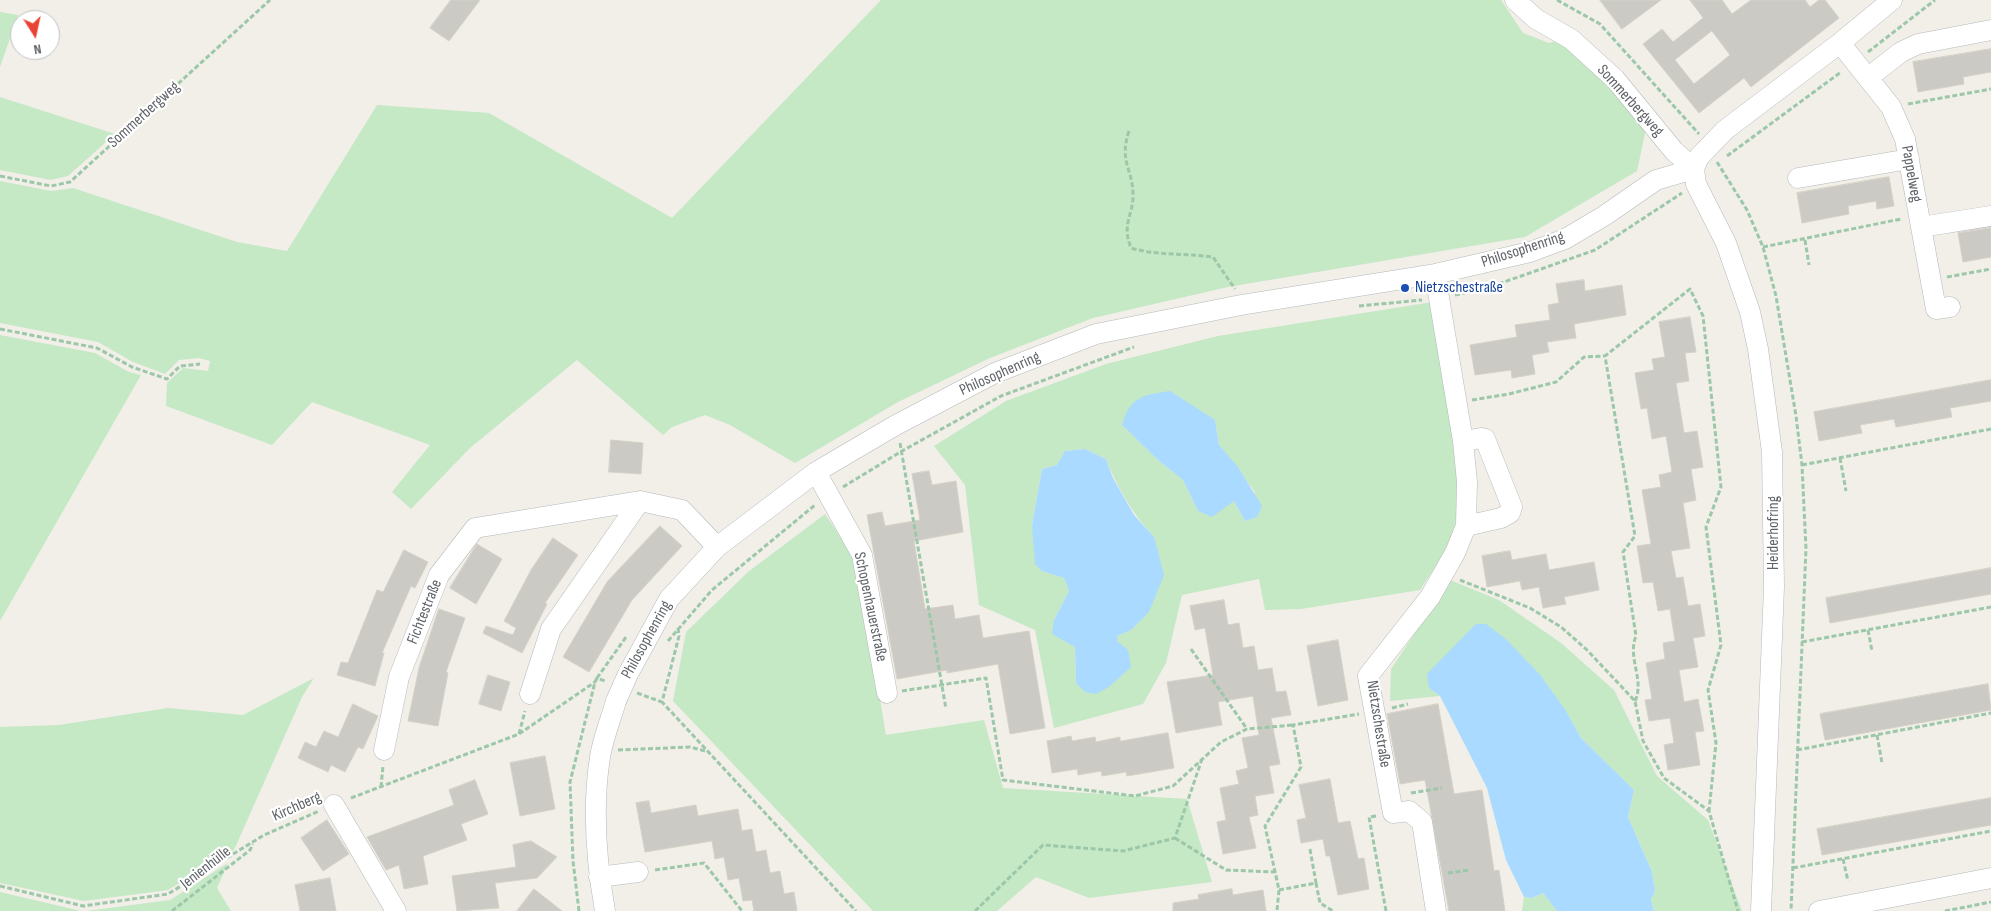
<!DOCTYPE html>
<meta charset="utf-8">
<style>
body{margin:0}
#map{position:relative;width:1991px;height:911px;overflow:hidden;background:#f1efe8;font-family:"Sofia Sans Condensed",sans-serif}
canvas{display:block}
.north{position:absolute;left:10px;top:10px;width:50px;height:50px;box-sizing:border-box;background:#fff;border:1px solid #bfc1c3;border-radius:50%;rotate:170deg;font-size:14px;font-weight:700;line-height:20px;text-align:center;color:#5f6368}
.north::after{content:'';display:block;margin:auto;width:18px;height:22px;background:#ea4335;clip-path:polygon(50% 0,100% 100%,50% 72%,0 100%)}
</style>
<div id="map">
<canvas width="1991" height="911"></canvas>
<div class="north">N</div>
</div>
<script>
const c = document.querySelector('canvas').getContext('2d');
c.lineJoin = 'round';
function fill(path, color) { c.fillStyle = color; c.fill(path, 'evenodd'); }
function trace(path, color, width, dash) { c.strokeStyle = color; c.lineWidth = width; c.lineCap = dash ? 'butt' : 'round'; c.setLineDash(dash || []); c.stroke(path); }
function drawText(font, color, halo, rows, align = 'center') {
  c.font = font + ' "Sofia Sans Condensed",sans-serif'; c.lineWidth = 4.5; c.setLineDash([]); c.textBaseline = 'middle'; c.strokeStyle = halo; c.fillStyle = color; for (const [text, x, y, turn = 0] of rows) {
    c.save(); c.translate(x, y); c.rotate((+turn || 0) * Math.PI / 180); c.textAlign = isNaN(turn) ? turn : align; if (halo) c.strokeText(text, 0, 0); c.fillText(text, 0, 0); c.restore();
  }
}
const green = new Path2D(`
 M881 0H1501L1523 33 1549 43 1564 39 1646 129 1637 171 1525 237 1228 287 1093 318 990 358 898 402 795 463 730 425 705 415 672 427 663 435 577 360 470 448 411 509 392 492 430 445 312 402 272 445 166 406 167 383 183 368 208 371 210 361 199 358 179 360 165 374 133 362 98 342 0 323V181L51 191 73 188 237 242 287 251 377 105 489 113 672 218Z
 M0 12 18 15 0 67Z
 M0 97 115 134 68 176 51 180 0 170Z
 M1433 302 1462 501 1448 547 1420 590 1301 609 1265 610 1259 579 1182 595 1166 663 1143 704 1054 728 1035 630 979 605 965 485 934 446 1006 401 1106 364 1218 336ZM1215 420 1219 445 1255 492 1245 521 1234 501 1198 511 1183 480 1159 461 1122 425ZM1085 449 1106 459C1118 489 1132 513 1154 537L1131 630 1117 636 1118 642 1076 683 1075 647 1054 620 1069 591 1064 578 1043 571 1032 525 1042 469 1057 465 1066 451Z
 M0 335 95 353 129 372 141 375 0 621Z
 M825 514 857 561 886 735 984 720 1003 788 1187 799 1212 882 1089 898 1036 877 997 911H873L673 701 686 632 748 572Z
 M1450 580 1499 600 1561 643 1614 690 1657 776 1708 820 1742 911H1654L1651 900 1655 891 1652 872 1628 817 1634 790 1581 738 1566 711 1429 688 1440 696 1390 701 1391 669Z
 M314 678 302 697 234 850 168 890 84 901 0 883V727L59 725 168 708 243 715Z
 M228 863 217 888 231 911H86L170 900Z
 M0 892 81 911H0Z
 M1543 893 1557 911H1522L1524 897 1532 898Z`);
const water = new Path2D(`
 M1170 391 1215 420 1219 445 1238 467 1262 506 1257 517 1245 521 1234 501 1212 517 1198 511 1183 480 1159 461 1122 425C1130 396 1144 395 1170 391Z
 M1085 449 1106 459 1113 478 1134 515 1154 537 1164 575 1149 612 1131 630 1117 636 1118 642 1128 650 1131 667 1109 687 1096 694 1085 692 1076 683 1075 647 1052 634 1054 620 1069 591 1064 578 1042 571 1035 564 1032 525 1042 469 1057 465 1065 451Z
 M1476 624H1486L1507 640 1541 676 1566 711 1581 738 1634 790 1628 817 1652 872 1655 891 1651 900 1654 911H1557L1543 893 1532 898 1524 897 1506 860 1487 788 1440 696 1429 688 1427 674Z`);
const building = new Path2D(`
 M451 0H480L449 41 430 28Z
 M1600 0H1661L1622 29Z
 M1690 0H1722L1732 14 1751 0H1805L1810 7 1819 0H1825L1839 18 1751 87 1744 78 1699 113 1643 44 1662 29 1673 42 1703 18ZM1712 31 1730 55 1694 84 1675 60Z
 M1991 49V72L1963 77 1964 84 1918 92 1913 62Z
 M1889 177 1894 206 1877 209 1876 201 1848 206 1849 214 1802 223 1797 193Z
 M1991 228V257L1963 262 1958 233Z
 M1584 280 1585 291 1622 285 1626 315 1574 324 1576 338 1547 342 1549 352 1532 355 1535 374 1512 378 1511 370 1475 375 1470 345 1517 337 1515 325 1550 320 1548 305 1559 303 1556 284Z
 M1690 317 1696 352 1685 353 1689 381 1676 383 1684 433 1697 431 1703 467 1691 469 1696 500 1683 503 1690 548 1671 551 1676 578 1683 577 1688 606 1700 604 1705 636 1693 638 1698 667 1679 670 1684 702 1698 699 1704 731 1695 732 1700 765 1668 770 1664 745 1674 743 1670 718 1649 721 1645 700 1652 699 1646 663 1665 659 1663 643 1675 641 1670 609 1658 611 1653 582 1643 583 1637 546 1651 544 1642 490 1661 487 1659 475 1672 472 1666 436 1652 439 1647 408 1641 409 1635 373 1654 370 1652 359 1665 357 1659 322Z
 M1991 380V401L1950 408 1952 417 1896 427 1894 419 1860 425 1862 433 1819 441 1814 412Z
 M611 440 643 443 641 474 609 472Z
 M929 471 932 485 956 481 963 532 914 541 925 609 953 605 955 619 979 615 983 638 1029 631 1045 728 1010 734 998 664 947 673V670L897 679 867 515 882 512 885 526 920 520 912 474Z
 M660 526 682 546 632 600 589 672 563 657 607 582Z
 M553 538 578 555 545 603 547 604 522 653 483 633 486 626 513 635 516 628 504 621 531 570Z
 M477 544 502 559 476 604 450 588Z
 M404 550 428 562 415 588 411 586 382 653H384L375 686 337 675 341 662 348 663 377 590 383 592Z
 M1510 551 1512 560 1546 554 1549 570 1594 562 1599 590 1564 597 1566 604 1543 608 1539 587 1522 590 1520 581 1487 587 1482 556Z
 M1991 568V594L1830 623 1826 598Z
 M1224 600 1228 625 1239 623 1243 648 1254 646 1258 670 1272 668 1276 692 1286 691 1291 715 1271 718 1280 764 1269 766 1274 793 1255 796 1258 815 1249 817 1256 848 1223 854 1217 822 1226 820 1220 788 1239 784 1236 771 1248 768 1242 738 1259 735 1253 696 1218 702 1222 725 1176 733 1167 682 1213 675 1205 628 1195 630 1190 606Z
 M439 609 465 618 446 672 448 673 438 726 408 721 419 668Z
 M1338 640 1348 700 1318 706 1307 646Z
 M488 675 510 682 501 711 479 704Z
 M1988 684 1991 710 1825 740 1820 714Z
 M353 704 378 716 363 749 358 747 345 772 331 765 328 772 298 758 305 742 316 747 324 731 338 737Z
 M1438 704 1454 794 1482 790 1494 871 1499 870 1505 911H1449L1425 780 1400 784 1387 714Z
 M1168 733 1174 768 1127 776 1126 772 1102 776 1101 771 1078 775 1077 769 1052 773 1047 741 1071 736 1072 741 1095 737 1096 742 1120 737V741Z
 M545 756 555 809 520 816 510 763Z
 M1330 779 1338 823 1350 821 1358 859 1364 858 1369 889 1338 895 1330 856H1326L1323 839 1301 843 1297 820 1306 818 1299 785Z
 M475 780 488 814 461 824 467 840 423 856 428 884 404 889 399 865 386 870 367 837 454 805 449 790Z
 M1991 798V825L1822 855 1817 829Z
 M649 801 651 813 696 805 698 816 738 809 742 831 752 829 756 852 766 850 770 873 780 871 784 894 794 892 797 911H754L752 900 743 901 739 878 728 880 724 857 715 859 712 841 645 852 636 803Z
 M327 820 349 854 323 871 301 838Z
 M531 841 557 857 537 878 495 883 499 908 457 911 452 876 516 867 513 845Z
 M330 878 336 911H300L295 885Z
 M534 889 562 911H517Z
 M1232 889 1233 895 1263 890 1266 911H1173V903L1199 899 1198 895Z`);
const path = new Path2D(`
 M1557 0 1600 24 1699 134
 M1868 52 1935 0
 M1908 104 1991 89
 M1129 131C1119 161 1132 168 1133 193 1134 215 1121 223 1131 248 1159 256 1184 253 1213 257L1235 289
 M1727 156 1841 72
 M1717 162 1747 210 1763 247 1776 296 1796 416 1802 465 1806 549 1791 911
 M0 176 51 186 70 182 270 0
 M1805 240 1809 265
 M1763 247 1901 219
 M1947 277 1991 269
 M1455 295 1487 288 1595 250 1682 193
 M1359 306 1422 300
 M0 329 97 348 132 367 167 379 180 366 200 364
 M1472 400 1509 394 1556 382 1584 357 1605 356
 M900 443 946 709
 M1840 458 1846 491
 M1802 465 1991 429
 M843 487 902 451 1001 396 1134 347
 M1460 580 1530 608 1561 627 1587 650 1635 701 1643 741 1664 778 1709 811 1738 911
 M678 628 679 636 662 702 856 911
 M1868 630 1872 651
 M668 641 712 590 815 505
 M1802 642 1991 607
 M1191 649 1247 729
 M597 678 626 637
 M902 691 986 678 1003 780 1135 796 1173 786 1221 742 1247 729 1293 725
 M637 693 662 702
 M1635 701C1645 680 1627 658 1636 636L1623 552 1635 536 1605 356 1690 289 1703 316 1721 487 1706 527 1721 645 1708 690 1716 743 1709 811
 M1392 708 1408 704
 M519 734 525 711
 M1877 735 1882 763
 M618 750 690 747 709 752
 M1797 750 1991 713
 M381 787 383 766
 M1411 793 1442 788
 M351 798 519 734 595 682
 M1376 816 1369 817 1386 911
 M1175 838 1226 870 1275 872
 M1310 849 1316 883
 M1843 859 1848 881
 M1793 868 1991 831
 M655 870 704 863 742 911
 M1448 873 1470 870
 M0 886 83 906 168 894 264 835 319 811
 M1279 890 1316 883 1320 903 1333 911
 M1277 910 1279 890 1265 826 1301 767 1293 725 1359 714
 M172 911 250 850 253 844
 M579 911 573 861 570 782 595 682 597 678 605 681
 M975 911 1043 845 1123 851 1175 838 1202 759
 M1945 911 1991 902`);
const minor = new Path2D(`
 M1515 0 1536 19 1571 39 1615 79 1674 151 1694 169
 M1840 43 1891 107 1905 139 1936 309 1950 307
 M1869 77 1901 52 1918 44 1991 30
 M1798 178 1909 159
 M1921 227 1991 216
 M1435 274 1463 441 1467 482 1466 526 1455 553 1430 597 1368 676 1393 813 1409 811 1422 822 1436 911
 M1463 441 1481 438 1485 439 1512 507 1510 513 1501 518 1466 526
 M816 472 862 555 887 693
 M628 674 669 599 717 547 816 472 896 425 995 373 1096 334 1241 305 1435 274 1530 252 1565 239 1604 216 1656 180 1694 169
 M530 694 551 629 640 501
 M384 750 399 677 439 575 475 528 640 501 682 510 717 547
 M334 805 396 911
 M599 877 638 872
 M605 911C596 860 592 808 600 757 603 738 611 719 616 701
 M1761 911 1774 587 1772 452 1758 349 1750 312 1726 243 1696 184 1694 169 1699 157 1725 130 1840 43 1892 0
 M1819 911 1991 878`);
const minorBridge = new Path2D(`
 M616 701 628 674`);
const markers = [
 [1405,288,5,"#1a4fb4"]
];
const streetNames = [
 ["Sommerbergweg",1630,101,48],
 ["Sommerbergweg",144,115,-42],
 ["Pappelweg",1911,174,80],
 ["Philosophenring",1523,250,-18],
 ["Philosophenring",1000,374,-24],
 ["Heiderhofring",1774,533,-90],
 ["Schopenhauerstraße",870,607,78],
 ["Fichtestraße",425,612,-68],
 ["Philosophenring",647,640,-61],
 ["Nietzschestraße",1378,724,81],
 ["Kirchberg",297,807,-24],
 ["Jenienhülle",206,868,-38]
];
const transitNames = [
 ["Nietzschestraße",1415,288]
];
fill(green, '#c5e8c5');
fill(water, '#aadaff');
fill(building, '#cccac5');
trace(building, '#d6d1c6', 1);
trace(minor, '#b5b8bc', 21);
trace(path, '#9cc7a9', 3, [5, 2.5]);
trace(minor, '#fff', 20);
trace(minorBridge, '#b5b8bc', 21, []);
trace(minorBridge, '#fff', 20);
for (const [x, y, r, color] of markers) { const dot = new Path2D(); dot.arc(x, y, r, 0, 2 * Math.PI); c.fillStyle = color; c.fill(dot); trace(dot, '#fff', 2); }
drawText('16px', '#5f6368', '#fff', streetNames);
drawText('16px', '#164399', '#fff', transitNames, 'left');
</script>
